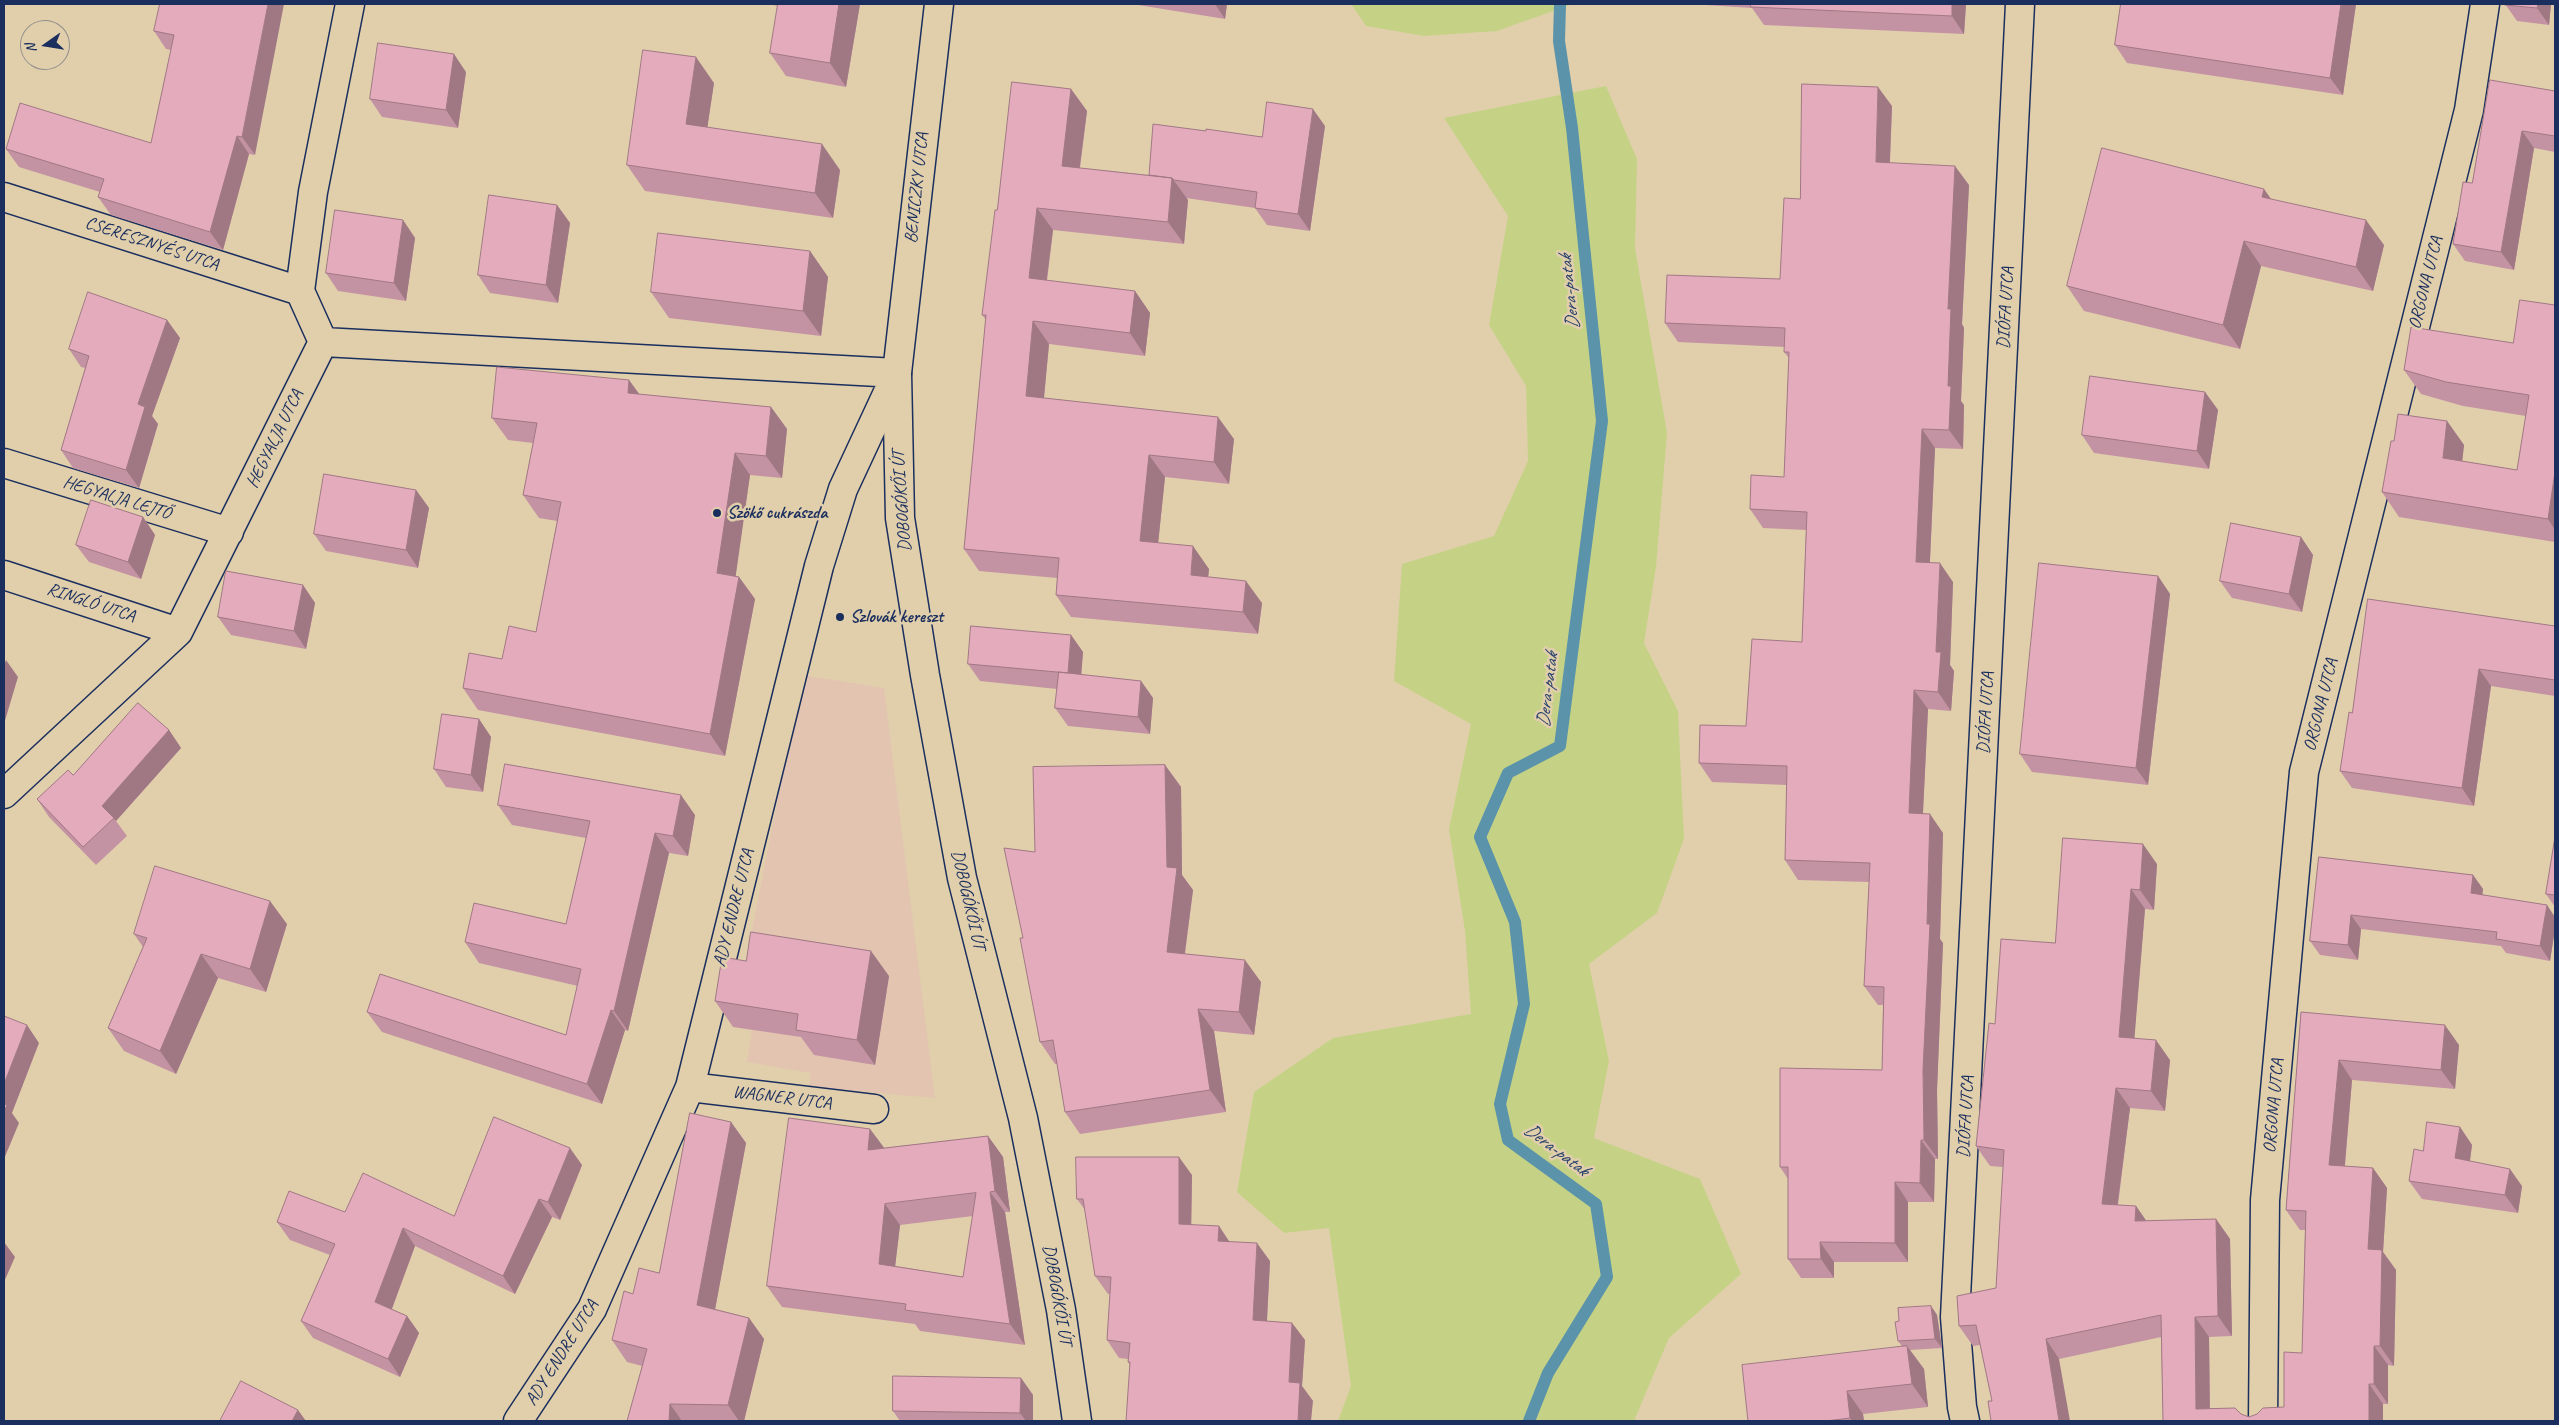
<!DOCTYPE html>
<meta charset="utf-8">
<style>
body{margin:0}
#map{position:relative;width:2559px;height:1425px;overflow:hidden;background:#e1cfac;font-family:Caveat,sans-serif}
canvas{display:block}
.frame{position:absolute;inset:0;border:5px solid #1b2f5e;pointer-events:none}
.north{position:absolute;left:20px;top:20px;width:50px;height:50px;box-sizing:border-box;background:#e1cfac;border:1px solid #928f8d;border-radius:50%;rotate:257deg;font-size:14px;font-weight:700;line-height:20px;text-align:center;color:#1b2f5e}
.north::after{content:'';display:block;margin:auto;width:18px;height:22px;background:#1b2f5e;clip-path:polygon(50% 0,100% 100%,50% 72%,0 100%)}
</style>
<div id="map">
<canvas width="2559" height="1425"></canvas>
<div class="frame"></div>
<div class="north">N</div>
</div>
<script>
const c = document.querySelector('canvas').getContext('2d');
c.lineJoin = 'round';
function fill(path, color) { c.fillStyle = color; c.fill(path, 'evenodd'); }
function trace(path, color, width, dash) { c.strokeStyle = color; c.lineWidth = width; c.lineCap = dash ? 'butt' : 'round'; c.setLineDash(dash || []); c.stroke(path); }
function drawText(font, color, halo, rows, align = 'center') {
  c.font = font + ' Caveat,sans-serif'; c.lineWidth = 5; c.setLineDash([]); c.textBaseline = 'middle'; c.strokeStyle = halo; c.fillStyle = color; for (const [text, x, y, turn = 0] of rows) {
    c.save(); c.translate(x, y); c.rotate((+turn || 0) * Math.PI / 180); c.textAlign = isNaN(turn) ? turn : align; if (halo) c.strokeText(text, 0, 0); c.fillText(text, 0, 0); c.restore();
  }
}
const built = new Path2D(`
 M802 675 884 688 935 1098 809 1087 811 1073 747 1062 752 1030 733 1027Z`);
const green = new Path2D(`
 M1351 4H1573L1497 31 1424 36 1366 26Z
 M1606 86 1637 159 1635 248 1667 433 1656 567 1644 643 1678 711 1684 839 1657 913 1589 964 1609 1061 1594 1138 1700 1179 1741 1274 1669 1338 1634 1421H1338L1351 1386 1329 1228 1284 1233 1237 1192 1254 1092 1333 1038 1471 1014 1465 931 1449 829 1471 724 1394 681 1402 564 1494 536 1528 461 1526 386 1489 325 1508 216 1444 118Z`);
const stream = new Path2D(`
 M1529 1421 1548 1373 1607 1277 1596 1204 1508 1140 1500 1104 1524 1004 1515 922 1480 837 1508 773 1560 746 1602 421 1572 128 1559 41 1560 4`);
const street = new Path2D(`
 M4 197 300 291
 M323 342 897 373 843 489 819 566 690 1087 592 1309 518 1421
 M4 463 229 532
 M4 575 178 632
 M4 794 178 632 323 342 300 291 313 192 350 4
 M690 1087 874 1109
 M1965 1421 1962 1407 1955 1317 2020 4
 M2263 1421 2265 1200 2304 772 2469 110 2485 4`);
const secondary = new Path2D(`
 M939 4 897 373 900 518 925 675 962 878 1023 1118 1061 1310 1077 1421`);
const wall = new Path2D(`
 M160 4 255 155 249 154 223 250 111 215 98 197 100 192 19 167 6 149 151 143 171 50 166 49 154 31Z
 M768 4H860L846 87 786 76 770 53 778 6Z
 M1132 4H1227L1225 19Z
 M1690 4H1966L1964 34 1764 25 1752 8Z
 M2121 4H2356L2343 95 2127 63 2115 45Z
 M2505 4H2551L2549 25 2517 21Z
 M466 72 458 128 382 117 370 99Z
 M714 83 707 128 840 170 833 218 645 191 627 165Z
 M1071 89 1087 111 1080 168 1149 175 1206 131 1262 137 1325 126 1310 231 1267 225 1255 208 1186 198 1188 200 1184 244 1053 230 1047 281 1135 291 1150 313 1145 356 1049 344 1044 398 1234 439 1229 484 1165 477 1158 543 1209 569 1208 577 1262 603 1258 634 1071 617 1056 595 1057 578 979 571 964 549 986 320 982 315 997 210Z
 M2555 91V152L2534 148 2514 270 2465 261 2453 244 2472 183Z
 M1892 106 1890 163 1969 185 1962 324 1964 328 1961 401 1964 405 1963 449 1935 448 1930 562 1953 582 1950 665 1954 671 1951 711 1928 709 1923 813 1943 833 1940 939 1943 943 1937 1090 1938 1159H1935L1934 1202H1908V1262H1834V1278H1801L1788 1259V1179L1780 1167 1882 1070 1883 1005H1878L1864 986 1869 882 1798 880 1785 860 1787 785 1712 782 1699 763 1746 726 1802 642 1806 530 1763 528 1750 509 1784 477 1789 358 1784 352 1785 347 1678 342 1665 323 1780 279 1800 199Z
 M2271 199 2384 245 2373 291 2261 266 2240 349 2084 311 2067 286Z
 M557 205 570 223 558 303 490 293 478 275Z
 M403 220 415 238 406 301 338 291 326 273Z
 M810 251 828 277 821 336 669 318 651 292Z
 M2555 305V542L2399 517 2382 492 2394 441 2447 421 2464 445 2462 461 2517 470 2526 416 2463 406 2421 394 2404 370 2513 343Z
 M167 320 180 338 152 416 158 424 139 488 73 468 61 450 85 368 81 367 69 349Z
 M629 380 639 394 771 407 787 429 782 478 750 475 735 577H739L755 599 725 756 478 710 463 688 502 659 536 632 557 521 539 518 523 495 533 443 508 440 492 418Z
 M2205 392 2218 410 2209 469 2094 453 2082 435Z
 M416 490 429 508 418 568 326 551 314 534Z
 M143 517 155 535 141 579 89 562 76 545Z
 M2301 537 2313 555 2302 612 2232 598 2220 581Z
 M2158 576 2170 594 2148 785 2032 772 2020 754Z
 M303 585 315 603 306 649 231 635 218 617Z
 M2555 626V696L2491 686 2474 806 2352 788 2340 771 2352 713Z
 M1071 635 1083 652 1081 675 1141 681 1153 698 1150 734 1068 726 1055 708 1057 689 980 681 968 664Z
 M479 719 491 737 483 792 446 787 434 769Z
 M169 730 181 748 116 821 127 836 96 865 49 817 37 799 73 775Z
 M1165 765 1181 787 1182 875 1193 890 1185 954 1261 982 1254 1035 1214 1031 1226 1112 1080 1134 1065 1112 1057 1064H1055L1040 1042 1023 938 1035 852Z
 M498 805 695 815 688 856 669 853 628 1031 625 1030 602 1104 382 1032 367 1012 566 1035 578 986 479 963 465 942 566 924 586 838 512 825Z
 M2555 837V907L2546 894Z
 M2319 857 2473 875 2483 889 2482 894 2555 917V929L2550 961 2506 953 2501 946 2361 929 2358 960 2320 955 2310 941Z
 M2157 864 2154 910 2145 909 2134 1038 2170 1060 2165 1111 2130 1108 2118 1205 2136 1206 2146 1221 2216 1219 2230 1239 2232 1336 2209 1337 2210 1409 2241 1414 2249 1417 2284 1407 2302 1353 2305 1230H2300L2286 1210 2301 1012 2459 1045 2455 1089 2352 1080 2345 1166 2373 1168 2387 1188 2383 1252 2396 1270 2394 1366 2388 1365V1404H2383V1421H2163L2161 1337 2059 1359 1992 1401 1980 1345 1973 1346 1959 1326 1996 1288 2003 1167 1990 1166 1976 1146 1995 1024 2055 943Z
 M287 924 266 992 218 978 176 1074 124 1051 108 1028 143 947 134 934Z
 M746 961 889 976 875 1065 814 1055 801 1037 733 1027 715 1001Z
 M731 1122 746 1143 715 1309 749 1318 764 1339 744 1421H627L642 1366 627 1362 612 1340 633 1294 659 1273Z
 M2460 1127 2472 1145 2470 1161 2522 1186 2518 1213 2422 1199 2409 1181 2423 1151Z
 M870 1129 884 1148 988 1136 1003 1157 1010 1212H1005L1025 1345 920 1331 915 1324 782 1307 767 1286ZM973 1216 963 1277 895 1266 900 1225Z
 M582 1165 560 1220 552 1217 515 1294 415 1246 392 1309 407 1316 419 1333 400 1377 313 1338 301 1321 330 1255 290 1240 277 1222 345 1212 454 1216Z
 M1192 1175 1191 1225 1219 1226 1229 1242 1270 1261 1267 1321 1292 1323 1305 1340 1302 1386 1313 1401 1130 1365 1128 1362V1359L1119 1358 1107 1340 1110 1294H1108L1095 1276 1085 1210 1077 1199Z
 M1931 1306 1937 1315 1942 1348 1910 1350 1924 1369 1928 1407 1863 1414 1864 1421H1746H1748L1902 1346 1898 1341 1899 1321Z
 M1021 1378 1033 1395V1421H900L893 1411Z`);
const shadedWall = new Path2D(`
 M268 4H284L255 155 242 137Z
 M839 4H860L846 87 830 63Z
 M1215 4H1227L1225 19Z
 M1952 4H1966L1964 34 1952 16Z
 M2341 4H2356L2343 95 2330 78Z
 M2538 4H2551L2549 25 2537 8Z
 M454 54 466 72 458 128 446 110Z
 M696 57 714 83 704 150 686 124Z
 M1878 87 1892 106 1889 181 1876 162Z
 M1071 89 1087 111 1077 188 1062 166Z
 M1313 109 1325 126 1310 231 1298 214Z
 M2522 131 2534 148 2514 270 2501 252Z
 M237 136 249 154 223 250 210 232Z
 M822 144 840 170 833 218 815 193Z
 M1955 166 1969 185 1962 324 1964 328 1961 401 1964 405 1963 449 1949 430 1948 386V309Z
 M1172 178 1188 200 1184 244 1168 222Z
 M2264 189 2281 213 2262 197Z
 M557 205 570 223 558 303 546 285Z
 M1037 208 1053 230 1044 301 1029 278Z
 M403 220 415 238 406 301 394 283Z
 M2366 220 2384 245 2373 291 2356 267Z
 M2244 241 2261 266 2240 349 2223 325Z
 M810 251 828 277 821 336 803 311Z
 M1135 291 1150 313 1145 356 1130 333Z
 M167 320 180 338 152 416 158 424 139 488 126 470 138 404Z
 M1033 321 1049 344 1042 418 1026 396Z
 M629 380 645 402 628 393Z
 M2205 392 2218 410 2209 469 2197 451Z
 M771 407 787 429 782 478 766 456Z
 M1218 417 1234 439 1229 484 1214 462Z
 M2447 421 2464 445 2460 482 2443 458Z
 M1922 429 1935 448 1929 581 1916 562Z
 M735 453 750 475 733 595 717 573Z
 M1149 455 1165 477 1156 564 1140 541Z
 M2555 472V530L2548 519Z
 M416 490 429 508 418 568 406 550Z
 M143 517 155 535 141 579 128 562Z
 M2301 537 2313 555 2302 612 2289 594Z
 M1193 546 1209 569 1206 597 1191 575Z
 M1940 563 1953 582 1950 665 1954 671 1951 711 1938 692 1936 652Z
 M2158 576 2170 594 2148 785 2136 768Z
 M739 577 755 599 725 756 710 734Z
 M1246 581 1262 603 1258 634 1243 612Z
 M303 585 315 603 306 649 294 631Z
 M1071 635 1083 652 1080 691 1068 673Z
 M6 660 18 677 4 724V666Z
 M2479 669 2491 686 2474 806 2462 788Z
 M1141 681 1153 698 1150 734 1138 717Z
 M1914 690 1928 709 1922 832 1909 813Z
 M479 719 491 737 483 792 471 775Z
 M169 730 181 748 116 821 102 806Z
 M1165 765 1181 787 1182 875 1193 890 1182 974 1167 952Z
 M681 795 695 815 688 856 673 836Z
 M1930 814 1943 833 1940 939 1943 943 1937 1090 1938 1159 1924 1140 1923 1070Z
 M655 833 669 853 628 1031 614 1011Z
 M2143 844 2157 864 2154 910 2140 890Z
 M2473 875 2483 889 2481 907 2471 893Z
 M2131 889 2145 909 2133 1056 2119 1037Z
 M270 901 287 924 266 992 250 969Z
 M2547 905 2555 917V929L2550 961 2540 946Z
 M2351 915 2361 929 2358 960 2348 945Z
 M871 951 889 976 875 1065 857 1040Z
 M201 954 218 978 176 1074 160 1051Z
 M1245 960 1261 982 1254 1035 1239 1012Z
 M1198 1009 1214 1031 1226 1112 1210 1090Z
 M611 1010 625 1030 602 1104 587 1084Z
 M27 1025 39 1043 12 1113 19 1123 4 1159V1084Z
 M2445 1025 2459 1045 2455 1089 2441 1070Z
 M2156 1040 2170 1060 2165 1111 2151 1091Z
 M2339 1060 2352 1080 2343 1185 2329 1165Z
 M2116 1088 2130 1108 2115 1224 2102 1204Z
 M731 1122 746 1143 712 1326 697 1305Z
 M2460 1127 2472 1145 2468 1175 2455 1158Z
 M870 1129 885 1149 868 1150Z
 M988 1136 1003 1157 1010 1212 995 1191Z
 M1921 1140 1935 1159 1934 1202 1920 1183Z
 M570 1148 582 1165 560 1220 548 1202Z
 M1179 1157 1192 1175 1191 1242 1179 1224Z
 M2373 1168 2387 1188 2383 1252 2396 1270 2394 1366 2380 1346 2368 1249Z
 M2510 1169 2522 1186 2518 1213 2505 1195Z
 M1895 1182 1908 1202V1262L1895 1243Z
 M990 1192 1005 1212 1025 1345 1010 1324Z
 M539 1199 552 1217 515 1294 503 1276Z
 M885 1204 900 1225 893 1285 879 1264Z
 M2136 1206 2150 1226 2135 1221Z
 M2216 1219 2230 1239 2232 1336 2218 1316Z
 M1219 1226 1231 1244 1218 1241Z
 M403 1228 415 1246 388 1319 375 1302Z
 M4 1242 15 1257 4 1282Z
 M1820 1242 1834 1262V1278L1821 1259Z
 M1257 1243 1270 1261 1266 1338 1253 1320Z
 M1931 1306 1937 1315 1942 1348 1935 1339Z
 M407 1316 419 1333 400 1377 388 1359Z
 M2195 1317 2209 1337 2210 1421 2196 1409Z
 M749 1318 764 1339 744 1421H739L728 1405Z
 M1292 1323 1305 1340 1302 1386 1313 1401 1311 1421H1298L1289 1382Z
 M2046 1339 2059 1359 2070 1421H2059Z
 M1907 1346 1924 1369 1928 1407 1912 1384Z
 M2374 1346 2388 1365V1404L2374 1384Z
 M1021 1378 1033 1395V1421H1026L1020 1413Z
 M2369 1384 2383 1404V1421H2369Z
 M1847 1391 1863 1414 1864 1421H1852L1850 1418Z
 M670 1404 682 1421H669Z
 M298 1410 306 1421H292Z`);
const building = new Path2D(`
 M160 4H268L242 137 237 136 210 232 98 197 104 179 6 149 20 103 151 143 174 35 154 31Z
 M778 4H839L830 63 770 53Z
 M1751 4H1952V16L1751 7Z
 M2121 4H2341L2330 78 2115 45Z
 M2505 4H2538L2537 8 2505 5Z
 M378 43 454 54 446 110 370 99Z
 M643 50 696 57 686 124 822 144 815 193 627 165Z
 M2490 80 2555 91V136L2522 131 2501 252 2453 244 2463 182 2472 183Z
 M1012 82 1071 89 1062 166 1172 178 1168 222 1037 208 1029 278 1135 291 1130 333 1033 321 1026 396 1218 417 1214 462 1149 455 1140 541 1193 546 1191 575 1246 581 1243 612 1056 595 1059 558 964 549 986 315H982L995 210H997Z
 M1802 84 1878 87 1876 162 1955 166 1948 309H1951L1948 386H1951L1949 430 1922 429 1916 562 1940 563 1936 652H1941L1938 692 1914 690 1909 813 1930 814 1927 924H1930L1923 1070 1924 1140H1921L1920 1183 1895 1182V1243L1820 1242 1821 1259H1788V1167H1780V1068L1882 1070 1884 987 1864 986 1870 863 1785 860 1787 766 1699 763 1700 725 1746 726 1752 639 1802 642 1807 512 1750 509 1751 475 1784 477 1789 352H1784L1785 328 1665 323 1667 275 1780 279 1784 198 1800 199Z
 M1267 102 1313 109 1298 214 1255 208 1257 192 1174 180 1172 178 1149 175 1153 124 1206 131V129L1262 137Z
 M2102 148 2264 189 2262 197 2366 220 2356 267 2244 241 2223 325 2067 286Z
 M489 195 557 205 546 285 478 275Z
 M335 210 403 220 394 283 326 273Z
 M658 233 810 251 803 311 651 292Z
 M88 292 167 320 138 404 145 407 126 470 61 450 89 356 69 349Z
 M2520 300 2555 305V472L2548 519 2382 492 2391 441H2394L2398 414 2447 421 2443 458 2517 470 2529 395 2446 382 2404 370 2411 327 2513 343Z
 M497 367 629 380 628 393 771 407 766 456 735 453 717 573 739 577 710 734 463 688 469 653 502 659 509 626 536 632 561 502 523 495 537 423 492 418Z
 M2090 376 2205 392 2197 451 2082 435Z
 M324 474 416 490 406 550 314 534Z
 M91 500 143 517 128 562 76 545Z
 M2231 523 2301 537 2289 594 2220 581Z
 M2039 563 2158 576 2136 768 2020 754Z
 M226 571 303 585 294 631 218 617Z
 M2368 599 2555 626V680L2479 669 2462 788 2340 771 2349 712 2352 713Z
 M971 626 1071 635 1068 673 968 664Z
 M1059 672 1141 681 1138 717 1055 708Z
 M138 703 169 730 102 806 114 818 83 847 37 799 68 770 73 775Z
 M442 714 479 719 471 775 434 769Z
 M505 764 681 795 673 836 655 833 614 1011 611 1010 587 1084 367 1012 380 974 566 1035 581 969 465 942 474 903 566 924 590 821 498 805Z
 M1165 765 1167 867 1177 868 1167 952 1245 960 1239 1012 1198 1009 1210 1090 1065 1112 1053 1040 1040 1042 1020 938H1023L1004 848 1035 852 1033 767Z
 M2555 837V895L2546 894Z
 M2063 838 2143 844 2140 890 2131 889 2119 1037 2156 1040 2151 1091 2116 1088 2102 1204 2136 1206 2135 1221 2216 1219 2218 1316 2195 1317 2196 1409 2235 1408 2241 1414 2249 1417 2257 1414 2263 1408 2284 1407V1352L2302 1353 2306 1211 2286 1210 2301 1012 2445 1025 2441 1070 2339 1060 2329 1165 2373 1168 2368 1249 2382 1250 2380 1346H2374V1384H2369V1421H2163L2161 1315 2046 1339 2059 1421H1991L1988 1401H1992L1976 1325 1959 1326 1957 1296 1996 1288 2004 1150 1976 1146 1989 1023 1995 1024 2001 939 2055 943Z
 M2319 857 2473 875 2471 893 2547 905 2540 946 2496 939 2497 932 2351 915 2348 945 2310 941Z
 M155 866 270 901 250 969 201 954 160 1051 108 1028 147 938 134 934Z
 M751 932 871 951 857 1040 796 1030 798 1014 715 1001 722 957 746 961Z
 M4 1016 27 1025 4 1084Z
 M4 1104 7 1105 4 1112Z
 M690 1113 731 1122 697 1305 749 1318 728 1405 670 1404 669 1421H627L647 1349 612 1340 624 1291 633 1294 639 1268 659 1273Z
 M494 1117 570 1148 548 1202 539 1199 503 1276 403 1228 375 1302 407 1316 388 1359 301 1321 335 1244 277 1222 289 1191 345 1212 363 1173 454 1216Z
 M789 1118 870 1129 868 1150 988 1136 995 1191 990 1192 1010 1324 905 1310 906 1304 767 1286ZM976 1193 963 1277 879 1264 885 1204Z
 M2427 1122 2460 1127 2455 1158 2510 1169 2505 1195 2409 1181 2414 1149 2423 1151Z
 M1076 1157H1179V1224L1219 1226 1218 1241 1257 1243 1253 1320 1292 1323 1289 1382 1300 1383 1298 1421H1126L1130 1362H1128L1130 1343 1107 1340 1111 1277 1095 1276 1083 1199H1077Z
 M1931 1306 1935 1339 1898 1341 1895 1322 1899 1321 1898 1308Z
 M1907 1346 1912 1384 1847 1391 1850 1418 1826 1421H1746H1748L1742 1365Z
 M893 1376 1021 1378 1020 1413 893 1411Z
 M241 1381 298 1410 292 1421H220Z`);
const markers = [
 [717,513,5,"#1b2f5e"],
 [840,617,5,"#1b2f5e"]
];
const streetNames = [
 ["BENICZKY UTCA",917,188,-84],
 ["CSERESZNYÉS UTCA",152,244,18],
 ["ORGONA UTCA",2426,283,-76],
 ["DIÓFA UTCA",2006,308,-87],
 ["HEGYALJA UTCA",275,439,-64],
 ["HEGYALJA LEJTŐ",117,498,17],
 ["DOBOGÓKŐI ÚT",902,501,-94],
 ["RINGLÓ UTCA",91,603,18],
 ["ORGONA UTCA",2321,705,-76],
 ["DIÓFA UTCA",1986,713,-87],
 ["DOBOGÓKŐI ÚT",968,900,77],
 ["ADY ENDRE UTCA",734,908,-76],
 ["WAGNER UTCA",782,1098,7],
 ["ORGONA UTCA",2274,1106,-85],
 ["DIÓFA UTCA",1966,1117,-87],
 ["DOBOGÓKŐI ÚT",1057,1295,80],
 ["ADY ENDRE UTCA",562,1353,-58]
];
const poiNames = [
 ["Szökő cukrászda",727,513],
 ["Szlovák kereszt",850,617]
];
const waterNames = [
 ["Dera-patak",1570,292,-96],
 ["Dera-patak",1548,690,-83],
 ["Dera-patak",1556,1150,37]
];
fill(built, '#e2c4b1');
fill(green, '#c5d286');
trace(stream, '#5a93aa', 12);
trace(street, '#1b2f5e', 31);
trace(secondary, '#1b2f5e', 31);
trace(street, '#e1cfac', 28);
trace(secondary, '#e1cfac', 28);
fill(wall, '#c493a3');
fill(shadedWall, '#a07884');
fill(building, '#e4abbd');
trace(building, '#a07884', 1);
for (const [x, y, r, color] of markers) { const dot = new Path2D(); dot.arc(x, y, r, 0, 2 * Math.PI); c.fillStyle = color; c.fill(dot); trace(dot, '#e1cfac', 2); }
drawText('18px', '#1b2f5e', '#e1cfac', streetNames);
drawText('bold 18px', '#1b2f5e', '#e1cfac', poiNames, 'left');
drawText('italic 19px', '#26406b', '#e1cfac', waterNames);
</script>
